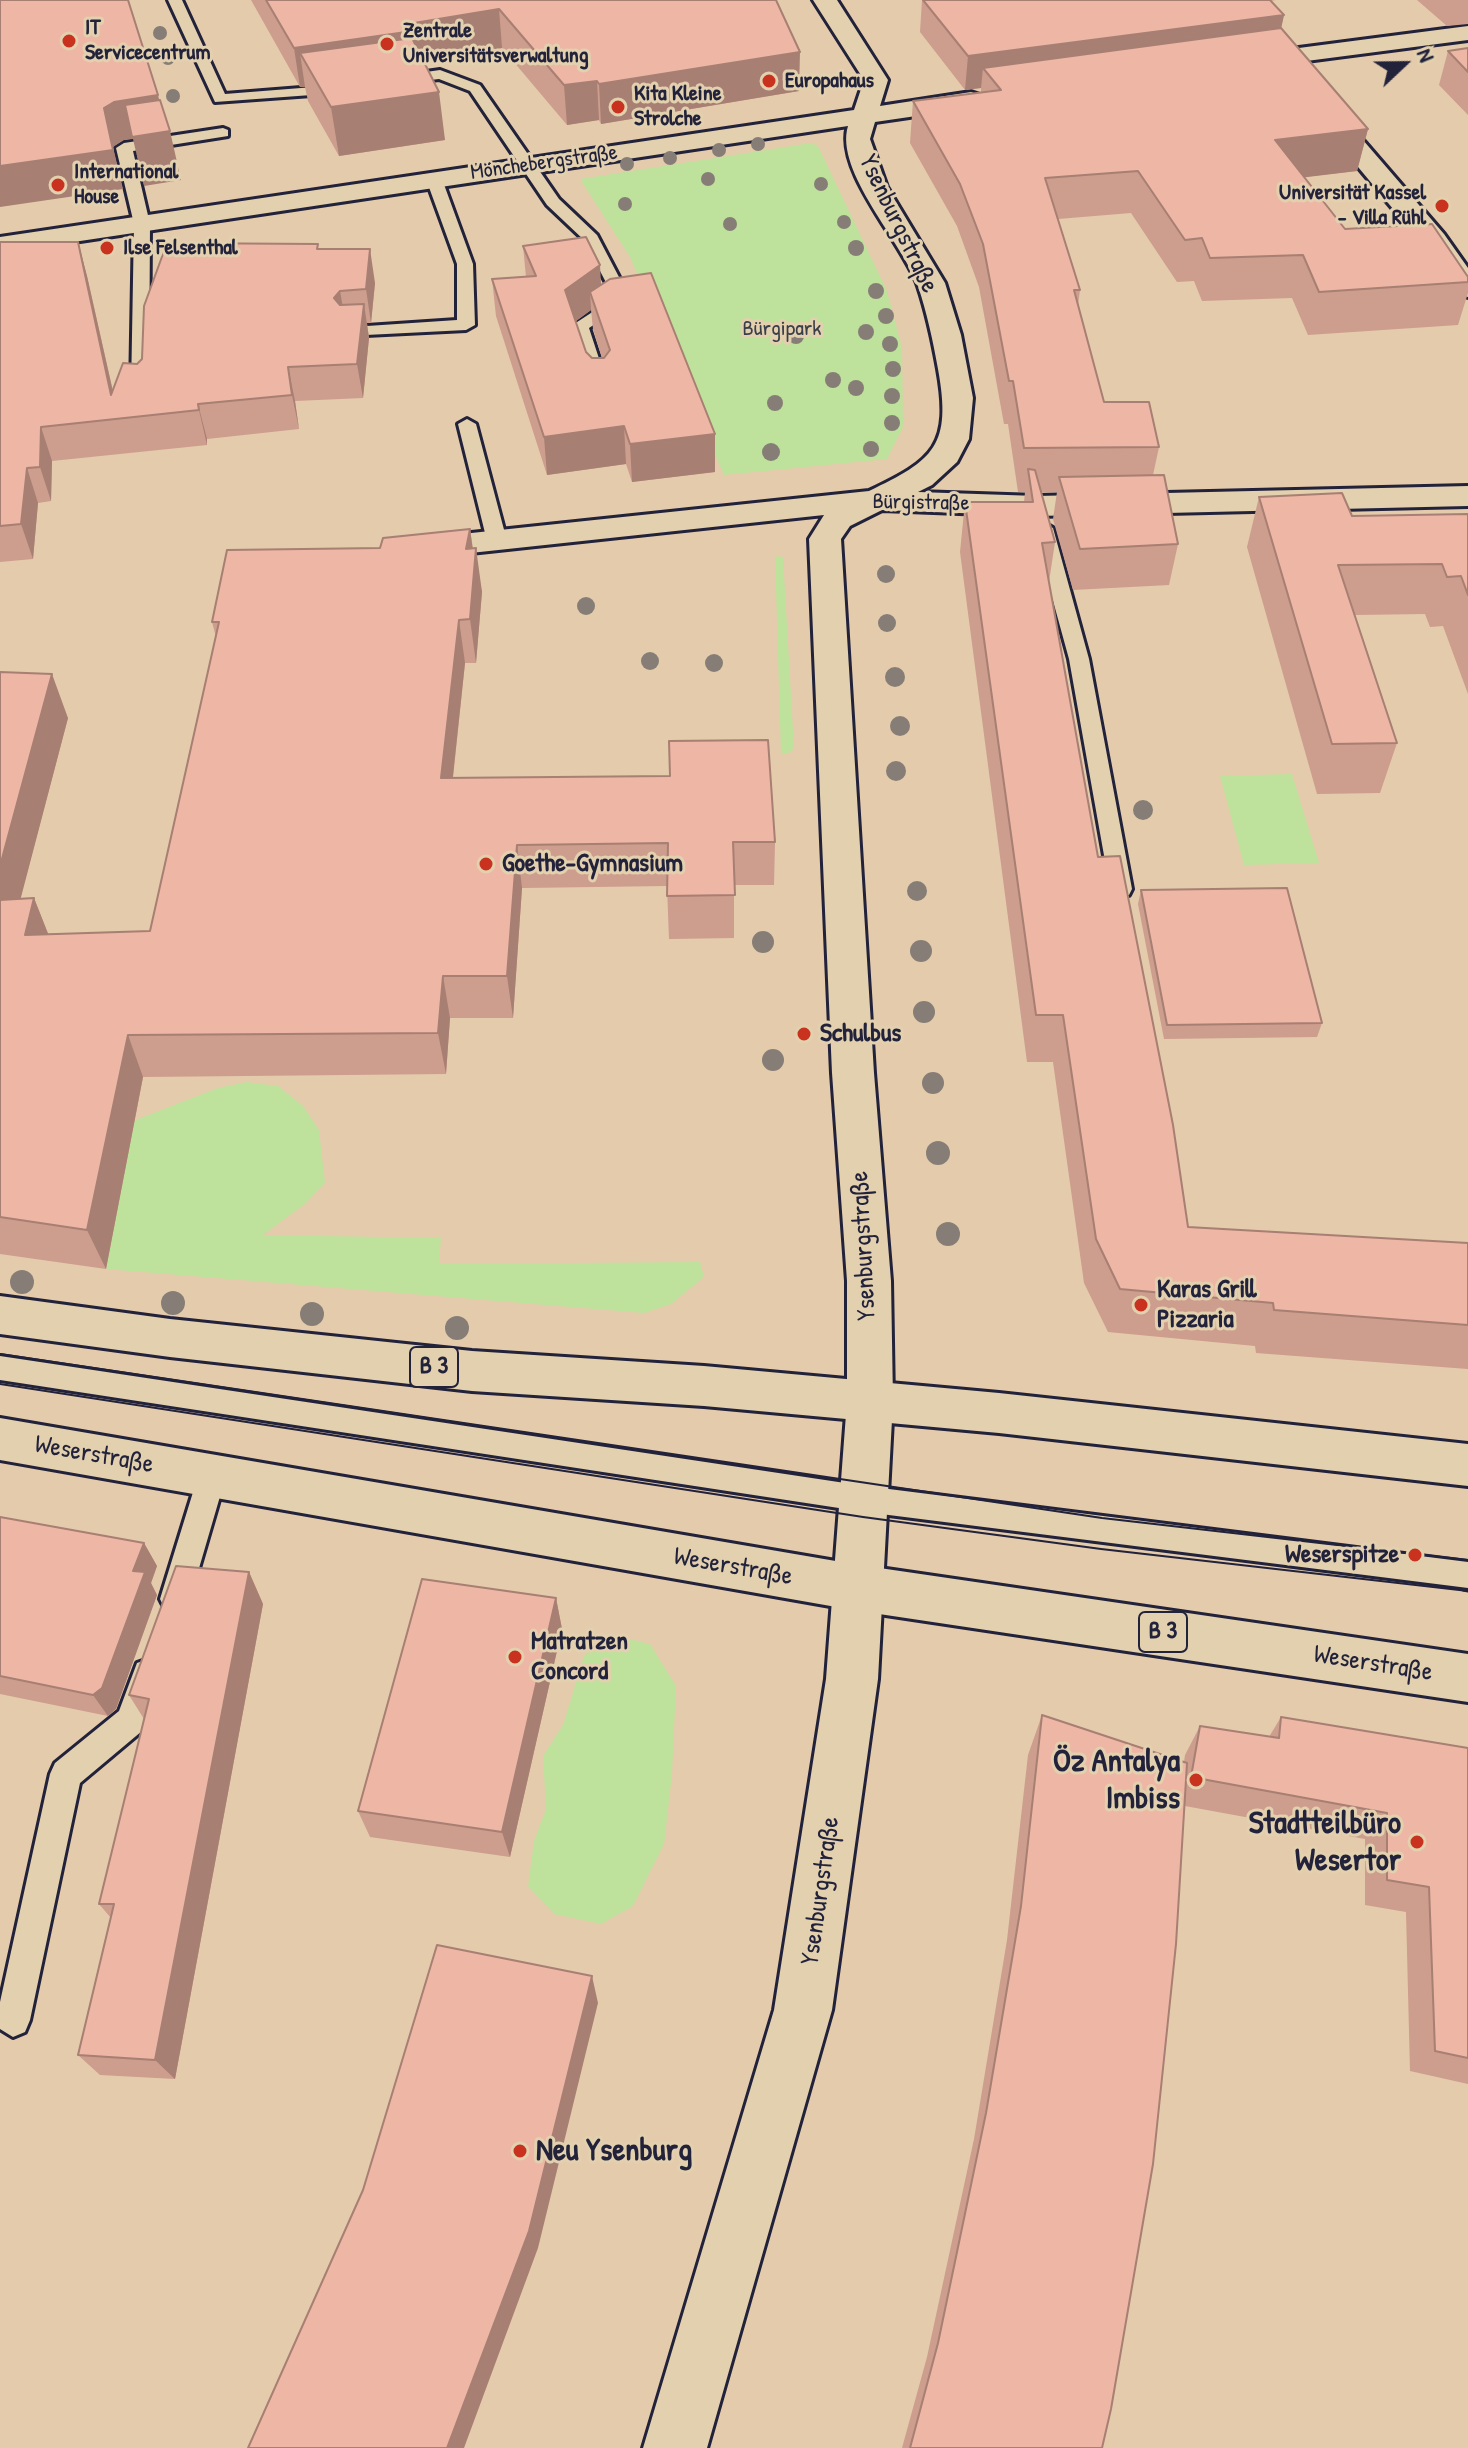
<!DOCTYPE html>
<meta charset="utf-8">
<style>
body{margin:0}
#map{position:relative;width:1468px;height:2448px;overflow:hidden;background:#e4cbac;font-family:"Patrick Hand",sans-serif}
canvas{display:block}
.north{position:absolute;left:1364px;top:24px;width:80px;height:80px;-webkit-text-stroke:6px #e2d0ae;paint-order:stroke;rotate:68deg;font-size:22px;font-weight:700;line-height:32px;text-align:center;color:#22223b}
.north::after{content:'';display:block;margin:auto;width:28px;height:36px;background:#22223b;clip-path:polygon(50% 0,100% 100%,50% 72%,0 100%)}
</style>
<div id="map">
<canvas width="1468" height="2448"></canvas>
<div class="north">N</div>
</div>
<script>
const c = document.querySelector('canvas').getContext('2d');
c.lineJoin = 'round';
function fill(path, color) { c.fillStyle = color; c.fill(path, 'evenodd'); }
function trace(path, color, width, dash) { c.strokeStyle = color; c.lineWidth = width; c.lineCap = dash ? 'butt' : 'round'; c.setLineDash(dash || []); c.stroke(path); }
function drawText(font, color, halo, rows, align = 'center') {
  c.font = font + ' "Patrick Hand",sans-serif'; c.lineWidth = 6; c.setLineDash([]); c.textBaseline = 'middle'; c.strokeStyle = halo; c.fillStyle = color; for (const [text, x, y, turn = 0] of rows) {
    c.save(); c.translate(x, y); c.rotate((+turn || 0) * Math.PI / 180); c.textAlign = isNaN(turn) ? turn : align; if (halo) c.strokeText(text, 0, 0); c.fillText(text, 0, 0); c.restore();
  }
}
const green = new Path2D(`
 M811 143 818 146 887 291 902 348 903 427 887 459 724 475 630 257 580 179Z
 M775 556 783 557 794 748 788 754H781Z
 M1292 774 1319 863 1244 865 1220 776Z
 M247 1082 278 1086 303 1106 319 1130 325 1183 306 1203 263 1235 441 1238 439 1264 700 1262 704 1277 671 1304 644 1313 106 1269 124 1168 123 1125 218 1088Z
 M612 1635 650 1644 676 1686 672 1774 664 1844 633 1906 601 1924 554 1914 528 1886 534 1841 546 1809 543 1756 563 1725 584 1656Z`);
const service = new Path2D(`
 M168 0H182L225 94 339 85 346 89 339 93 215 102Z
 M440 70 480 85 559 199 597 235 631 300 589 328 609 389 606 393H594L591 389 571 326 614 298 584 240 547 205 470 91 439 79 398 84 391 80 398 76Z
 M223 128 228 130V136L133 151 150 224 149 391 146 395H134L131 391 134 224 116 148 124 143Z
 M434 174 442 179 473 264 475 325 466 330 346 336 343 332 346 328 352 327 457 320V264L426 179Z
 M467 419 476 424 507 541 504 545H490L487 541 458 424Z
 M1043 522 1053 528 1089 659 1132 889 1129 895H1113L1110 889 1069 659 1033 528Z
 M0 1356 865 1486 1468 1562V1588L865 1512 0 1380Z
 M212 1463 222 1467 226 1476 190 1599 185 1609 175 1613 165 1609 160 1599 198 1476 202 1467Z
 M148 1659 159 1663 163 1673 142 1731 80 1783 30 2020 25 2032 13 2037 0 2029V2002L50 1774 55 1763 119 1711 137 1663Z`);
const minor = new Path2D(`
 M813 0H837L888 80 880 106 971 92 980 95 984 100 980 105 971 108 875 122 870 139 887 187 945 283 961 335 973 398 969 439 957 462 932 485 918 492 1037 496 1468 486V506L1037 516 882 510 850 526 841 539 874 1073 891 1281 893 1401 887 1415 870 1421 853 1415 847 1401V1281L832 1073 809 539 824 515 424 558 412 555 408 548 412 541 424 538 869 491C934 460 952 446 938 369 933 341 927 313 918 286 903 243 834 171 848 126L0 253V237L854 110 864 80Z
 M1468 26V40L1245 69 1236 67 1233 62 1236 57 1245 55Z
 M1322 100 1331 103 1444 234 1468 268V297L1458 294 1424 246 1313 113 1309 108 1313 103Z`);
const secondary = new Path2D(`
 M870 1381 887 1387 893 1401 878 1679 832 2010 707 2448H643L774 2010 826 1679 847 1401 853 1387Z`);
const primary = new Path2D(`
 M0 1296 170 1319 472 1351 704 1366 999 1393 1468 1444V1486L999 1433 704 1406 472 1391 170 1357 0 1334Z
 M0 1418 859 1565 1468 1654V1702L859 1611 0 1460Z`);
const tramFar1 = new Path2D(`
 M0 1354 1102 1518 1468 1560
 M0 1384 863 1517 1101 1549 1468 1591`);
const tram = new Path2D(`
 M1463 1590 1468 1591`);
const trees = [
 [160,33,7],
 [168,58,7],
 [173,96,7],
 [758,144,7],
 [719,150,7],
 [670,158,7],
 [627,164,7],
 [708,179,7],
 [821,184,7],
 [625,204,7],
 [844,222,7],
 [730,224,7],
 [856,248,8],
 [876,291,8],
 [886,316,8],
 [866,332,8],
 [796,336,8],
 [890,344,8],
 [893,369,8],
 [833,380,8],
 [856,388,8],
 [892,396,8],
 [775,403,8],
 [892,423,8],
 [871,449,8],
 [771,452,9],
 [886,574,9],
 [586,606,9],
 [887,623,9],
 [650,661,9],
 [714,663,9],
 [895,677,10],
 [900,726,10],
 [896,771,10],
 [1143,810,10],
 [917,891,10],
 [763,942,11],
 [921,951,11],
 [924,1012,11],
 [773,1060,11],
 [933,1083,11],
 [938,1153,12],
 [948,1234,12],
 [22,1282,12],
 [173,1303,12],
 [312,1314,12],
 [457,1328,12]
];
const wall = new Path2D(`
 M251 0H776L799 91 601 124 599 120 567 125 502 48 424 61 445 140 339 156 308 101 305 87H300Z
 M922 0H1276L1270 1 1284 15 1281 28 1368 129 1357 171 1304 177 1345 229 1468 277V293L1458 325 1308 335 1292 298 1202 301 1194 281 1177 282 1131 213 1058 219 1080 290 1078 305 1104 402 1159 447 1153 475 1178 544 1169 585 1073 590 1053 519 1057 492H1041L1055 542 1049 582 1098 857 1188 1227 1468 1243V1369L1256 1353 1255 1346 1108 1332 1084 1283 1053 1062H1027L960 552 965 502H1024L1025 492H1018L1008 424H1004L979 287 957 226 910 143 913 101 981 93V88L965 90 920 32Z
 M1417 0H1468V24L1447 26Z
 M1448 51 1468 72V115L1439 85Z
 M0 242H78L87 276 113 391 137 364 319 249 375 283 371 323H367L369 338 363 398 295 401 299 429 207 439V445L52 461 51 501 38 503 33 559 0 562Z
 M523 246 601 285 715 472 632 482 626 464 547 475 496 316 492 279 526 277ZM591 310 593 329 602 358H592L586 352 576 321Z
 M1259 497 1352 516 1468 514V694L1443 626 1430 627 1425 614 1355 615 1397 743 1380 793 1317 794 1247 547Z
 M470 529 473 549 482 592 476 663H465L453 778 775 842 774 885H734V938L669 939 667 886 522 888 513 1018H450L446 1074 143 1077 106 1269 0 1254V672L68 718 20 899 34 898 48 934 150 931 216 637 212 622 380 548Z
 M1141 890 1322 1023 1317 1037 1164 1039 1138 904Z
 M0 1517 144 1543 157 1566 151 1583 157 1595 116 1709 108 1716 0 1694Z
 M249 1572 263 1604 175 2079 100 2075 78 2055 111 1918 99 1904 144 1719 129 1695Z
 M556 1598 562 1629 510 1857 370 1837 358 1811Z
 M1042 1715 1184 1762 1185 1755 1200 1726 1269 1737 1281 1717 1468 1748V2084L1410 2071 1406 1912 1365 1905V1839L1185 1806 1102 2448H902L927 2357 974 2139 1007 1940 1028 1755Z`);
const shadedWall = new Path2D(`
 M499 9 502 48 410 64 300 53 305 87H300L294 48 402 25Z
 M1284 15 1277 48 983 68 981 88 965 90 968 56Z
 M800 52 799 91 601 124 599 84Z
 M597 81 599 120 567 125 564 85Z
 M439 92 445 140 339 156 331 107Z
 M158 95 167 132 170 131 181 180 144 186 133 139 124 140 113 147 123 189 0 207V166L114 102Z
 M1368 129 1357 171 1266 182 1275 140Z
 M78 242 87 276 119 419 111 395Z
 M370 249 375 283 371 323 366 289Z
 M600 265 602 302 590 292 591 310 568 327 565 290Z
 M340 291 346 325 334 298Z
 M364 304 369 338 363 398 357 364Z
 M288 367 295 401 299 429 292 395Z
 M198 404 207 439V445L199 410Z
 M624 426 626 464 547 475 544 437Z
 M41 427 52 461 51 501 40 467Z
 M715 434V472L632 482 630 444Z
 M27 468 38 503 33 559 21 524Z
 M470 529 475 566 476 548 482 592 476 663 470 619 466 549Z
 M459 620 465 663 448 822 441 778Z
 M52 674 68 718 9 943 0 922V866Z
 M517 845 522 888 513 1018 507 976Z
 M34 898 51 941 25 935Z
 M443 976 450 1018 446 1074 438 1033Z
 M128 1035 143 1077 106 1269 87 1230Z
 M144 1543 157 1566 151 1583 157 1595 116 1709 108 1716 93 1695 133 1571Z
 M249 1572 263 1604 175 2079 155 2060Z
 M556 1598 562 1629 510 1857 502 1832Z
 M592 1976 598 2003 538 2248 464 2448H447Z`);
const building = new Path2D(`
 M0 0H128L158 95 114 102 104 108 113 150 0 166Z
 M266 0H776L800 52 599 84 597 81 564 85 499 9 402 25 406 32 294 48Z
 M923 0H1270L1284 15 968 56Z
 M1281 28 1368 129 1275 140 1345 229 1432 224 1468 277V282L1319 292 1303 255 1210 258 1202 238 1185 240 1138 171 1045 178 1080 290H1074L1104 402H1149L1159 447 1024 448 1013 381H1009L983 244 960 184 913 101 1001 90 983 68Z
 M412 38 439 92 331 107 300 53Z
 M1468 48V72L1448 51Z
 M160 100 170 131 132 137 125 105Z
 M586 237 600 265 565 290 586 352 592 358H604L610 350 590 292 610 279 651 273 715 434 630 444 624 426 544 437 492 279 536 276 523 246Z
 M0 242H78L111 395 123 363 137 364 142 359 144 306 167 243 318 244 317 249H370L366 289 340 291 334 298 340 305 364 304 357 364 288 367 292 395 198 404 199 410 41 427 40 467 27 468 21 524 0 526Z
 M1028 469 1035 470 1055 542 1042 543 1098 857 1120 856 1173 1125 1188 1227 1468 1243V1325L1274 1310 1273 1303 1120 1289 1096 1239 1063 1015H1036L965 502H1033Z
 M1164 475 1178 544 1080 549 1059 477Z
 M1342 493 1352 516 1468 514V595L1461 576 1447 577 1442 564 1338 565 1397 743 1332 744 1259 497Z
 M470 529 466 549 476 548 470 619 459 620 441 778 670 776 669 741 768 740 775 842H733L735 895 667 896 668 843 517 845 507 976H443L438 1033 128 1035 87 1230 0 1217V900L34 898 25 935 150 931 219 622H212L227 550 380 548 383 538Z
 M0 672 52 674 0 866Z
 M1287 888 1322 1023 1167 1025 1141 890Z
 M0 1517 144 1543 133 1571 145 1572 102 1688 93 1695 0 1676Z
 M176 1566 249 1572 155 2060 78 2055 114 1904H99L149 1699 129 1695Z
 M422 1579 556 1598 502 1832 358 1811Z
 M1042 1715 1187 1763 1176 1944 1153 2164 1111 2409 1102 2448H910L938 2343 986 2113 1021 1906Z
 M1281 1717 1468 1748V2058L1435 2051 1429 1887 1387 1880V1813L1191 1777 1200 1726 1279 1738Z
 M437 1945 592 1976 529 2231 447 2448H248L363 2190Z`);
const markers = [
 [69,41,8,"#c8321e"],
 [387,44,8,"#c8321e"],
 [769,81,8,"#c8321e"],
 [618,107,8,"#c8321e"],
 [58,185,8,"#c8321e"],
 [1442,206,8,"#c8321e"],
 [107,248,8,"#c8321e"],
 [486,864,8,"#c8321e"],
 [804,1034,8,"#c8321e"],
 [1141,1305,8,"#c8321e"],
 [1415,1555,8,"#c8321e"],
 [515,1657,8,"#c8321e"],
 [1196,1780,8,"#c8321e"],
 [1417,1842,8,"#c8321e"],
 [520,2151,8,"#c8321e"]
];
const farPoinames = [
 ["IT",85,28],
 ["Servicecentrum",85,53],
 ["Zentrale",403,31],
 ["Universitätsverwaltung",403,56],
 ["Europahaus",785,81],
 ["Kita Kleine",634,94],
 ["Strolche",634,119],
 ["International",74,172],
 ["House",74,197],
 ["Universität Kassel",1426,193,"right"],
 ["- Villa Rühl",1426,218,"right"],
 ["Ilse Felsenthal",123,248]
];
const farStreetnames = [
 ["Mönchebergstraße",544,163,-8],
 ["Bürgistraße",921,503,1]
];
const farParknames = [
 ["Bürgipark",782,329]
];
const shields = [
 [434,1367,48],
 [1163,1632,48]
];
const shieldNames = [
 ["B 3",434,1367],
 ["B 3",1163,1632]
];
const streetNames = [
 ["Ysenburgstraße",898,224,64],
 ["Ysenburgstraße",864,1246,-93],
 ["Weserstraße",94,1455,10],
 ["Weserstraße",733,1567,10],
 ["Weserstraße",1373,1664,9],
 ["Ysenburgstraße",821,1891,-82]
];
const poiNames = [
 ["Goethe-Gymnasium",502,864],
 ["Schulbus",820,1034],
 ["Karas Grill",1157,1290],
 ["Pizzaria",1157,1320],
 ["Weserspitze",1399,1555,"right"],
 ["Matratzen",531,1642],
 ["Concord",531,1672]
];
const nearPoinames = [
 ["Öz Antalya",1180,1762],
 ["Imbiss",1180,1799],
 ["Stadtteilbüro",1401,1824],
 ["Wesertor",1401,1861],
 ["Neu Ysenburg",536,2151,"left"]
];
fill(green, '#bee19b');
trace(service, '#22223b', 6);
trace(minor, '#22223b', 6);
trace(secondary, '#22223b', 6);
trace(primary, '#22223b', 6);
fill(service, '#e2d0ae');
fill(minor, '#e2d0ae');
fill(secondary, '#e2d0ae');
fill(primary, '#e2d0ae');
trace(tramFar1, '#22223b', 2);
trace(tram, '#22223b', 3);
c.fillStyle = '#867e76';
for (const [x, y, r] of trees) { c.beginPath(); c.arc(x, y, r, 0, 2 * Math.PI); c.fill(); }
fill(wall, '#cd9d8d');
fill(shadedWall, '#a77f73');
fill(building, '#eeb6a4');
trace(building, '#a77f73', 2);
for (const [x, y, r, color] of markers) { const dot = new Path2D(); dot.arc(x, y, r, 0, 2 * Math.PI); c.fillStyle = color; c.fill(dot); trace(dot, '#e2d0ae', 3); }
drawText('bold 22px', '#22223b', '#e2d0ae', farPoinames, 'left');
drawText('22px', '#22223b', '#e2d0ae', farStreetnames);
drawText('22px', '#393f49', '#e2d0ae', farParknames);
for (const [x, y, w] of shields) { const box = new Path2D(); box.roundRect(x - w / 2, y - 20, w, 40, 6); c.fillStyle = '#e2d0ae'; c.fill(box); trace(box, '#22223b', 2); }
drawText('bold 24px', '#22223b', null, shieldNames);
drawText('26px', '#22223b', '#e2d0ae', streetNames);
drawText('bold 26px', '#22223b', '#e2d0ae', poiNames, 'left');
drawText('bold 32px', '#22223b', '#e2d0ae', nearPoinames, 'right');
</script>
